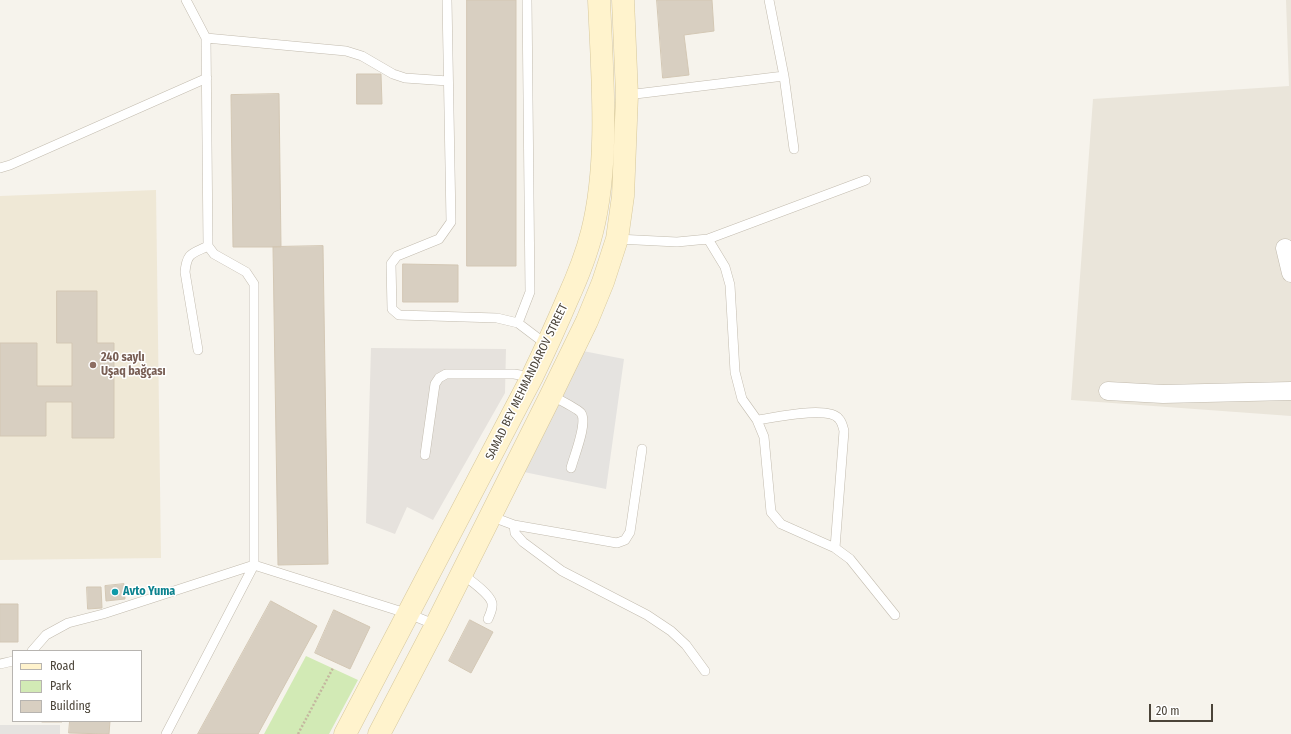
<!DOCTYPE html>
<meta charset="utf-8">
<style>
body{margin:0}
#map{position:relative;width:1291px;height:734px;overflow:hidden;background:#f6f3ec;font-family:"Fira Sans Condensed",sans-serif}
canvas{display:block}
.legend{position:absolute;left:12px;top:650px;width:130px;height:72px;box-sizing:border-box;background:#fff;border:1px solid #b7b4b0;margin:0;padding:5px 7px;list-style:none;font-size:12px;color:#4b4439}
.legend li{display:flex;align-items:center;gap:8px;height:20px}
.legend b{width:20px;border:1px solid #b7b4b0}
.scale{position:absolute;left:1149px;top:704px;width:64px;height:18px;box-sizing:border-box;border:2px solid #4b4439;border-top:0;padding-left:5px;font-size:12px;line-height:14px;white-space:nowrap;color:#4b4439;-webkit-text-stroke:3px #fff;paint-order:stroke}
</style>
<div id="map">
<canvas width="1291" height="734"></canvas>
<ul class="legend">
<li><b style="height:5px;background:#fff3cd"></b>Road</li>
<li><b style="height:11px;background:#d2eab5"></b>Park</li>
<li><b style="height:11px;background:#d8cfc1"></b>Building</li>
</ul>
<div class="scale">20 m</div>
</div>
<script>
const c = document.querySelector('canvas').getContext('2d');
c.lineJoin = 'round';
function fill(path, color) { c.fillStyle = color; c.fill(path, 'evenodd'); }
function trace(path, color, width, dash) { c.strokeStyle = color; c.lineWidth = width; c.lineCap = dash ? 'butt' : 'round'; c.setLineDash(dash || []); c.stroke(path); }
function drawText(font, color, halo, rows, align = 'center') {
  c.font = font + ' "Fira Sans Condensed",sans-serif'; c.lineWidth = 3; c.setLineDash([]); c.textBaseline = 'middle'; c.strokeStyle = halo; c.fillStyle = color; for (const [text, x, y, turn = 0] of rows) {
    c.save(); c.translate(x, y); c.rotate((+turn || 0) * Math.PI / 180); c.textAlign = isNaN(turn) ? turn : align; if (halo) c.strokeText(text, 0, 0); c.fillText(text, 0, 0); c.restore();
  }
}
const residential = new Path2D(`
 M1286 0H1291V416L1071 400 1093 99 1289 86Z`);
const industrial = new Path2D(`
 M371 348 506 349 505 393 433 520 407 507 395 534 366 523Z`);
const education = new Path2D(`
 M156 190 161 558 0 560V196Z`);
const green = new Path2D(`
 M306 656 358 680 329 734H264Z`);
const parking = new Path2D(`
 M583 351 624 359 606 489 524 472Z
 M0 725H60V734H0Z`);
const building = new Path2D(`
 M467 0H516V266H467Z
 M657 0H712L714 31 684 35 689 75 663 78Z
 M357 74H381L382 104H357Z
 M279 94 281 247H233L231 95Z
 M323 246 328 564 278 565 273 247Z
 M403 264 458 265V302H403Z
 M57 291H97V343H114V438H72V402H46V436H0V343H37V386H72V343H57Z
 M124 584 125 599 106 601 105 586Z
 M87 587H101L102 608 88 609Z
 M271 601 317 626 258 734H198Z
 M0 604H18V642H0Z
 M334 610 370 627 350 669 315 653Z
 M470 620 493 632 471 673 449 661Z
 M42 721H62V722H42Z
 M70 721H110L109 734 69 733Z`);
const path = new Path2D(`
 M298 734 333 668`);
const service = new Path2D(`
 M447 0 451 222 439 239 397 256 391 264 392 309 399 315 497 318 518 323 547 345
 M206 38 346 51 362 56 393 74 405 78 448 81
 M784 76 794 149
 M627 95 784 76 769 0
 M0 168 10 165 207 78
 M617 239 677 242 708 239 725 267 730 285 735 372 742 399 757 420 764 437 771 512 781 524 835 548 850 559 895 615
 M708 239 866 180
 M518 323 530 292 527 0
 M198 350 185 272C187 252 192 254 208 246
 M551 395C557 399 577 408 581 413 588 423 574 456 571 468
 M757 420C773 418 829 405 839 419 842 422 843 427 844 431L835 548
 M425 455 435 384 439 378 446 374H514L532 377
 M490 516 514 525 617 543 625 540 630 532 642 449
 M514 525 515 533 523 542 562 571 647 615 671 631 686 645 705 671
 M462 574C470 580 490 594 492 603 493 609 490 614 488 619
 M32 651 46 635 68 623 103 614 254 565V284L246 272 214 254 208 246 206 38 186 0
 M0 664 13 661
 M166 734 254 565 409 614 436 625`);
const minor = new Path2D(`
 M1285 248 1291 273
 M1108 391 1163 394 1291 391`);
const secondary = new Path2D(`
 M345 734 532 377C544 352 556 326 567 300 577 278 586 256 592 232 610 161 602 73 599 0
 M379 734 436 625 551 395 587 321 603 282 617 239 623 196 627 95 623 0`);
const markers = [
 [93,365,4,"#8d6e63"],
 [115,592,4,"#0f9aa8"]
];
const educationNames = [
 ["240 saylı",101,358],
 ["Uşaq bağçası",101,372]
];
const streetNames = [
 ["SAMAD BEY MEHMANDAROV STREET",527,382,-64]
];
const cultureNames = [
 ["Avto Yuma",123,592]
];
fill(residential, '#eae5da');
fill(industrial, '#e6e2dd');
fill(education, '#efe8d6');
fill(green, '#d2eab5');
fill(parking, '#e5e3e0');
fill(building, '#d8cfc1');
trace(building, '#d3c7b4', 1);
trace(service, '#c2bbae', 10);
trace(minor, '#c2bbae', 19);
trace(secondary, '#d6c79b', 23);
trace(path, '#c4b79f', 2.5, [2, 2]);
trace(service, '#fff', 9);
trace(minor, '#fff', 18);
trace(secondary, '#fff3cd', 22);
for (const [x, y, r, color] of markers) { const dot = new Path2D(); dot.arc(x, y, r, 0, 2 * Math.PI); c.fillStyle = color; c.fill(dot); trace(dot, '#fff', 1.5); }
drawText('bold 12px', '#785e54', '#fff', educationNames, 'left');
drawText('12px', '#4b4439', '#fff', streetNames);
drawText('bold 12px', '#0d838f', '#fff', cultureNames, 'left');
</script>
